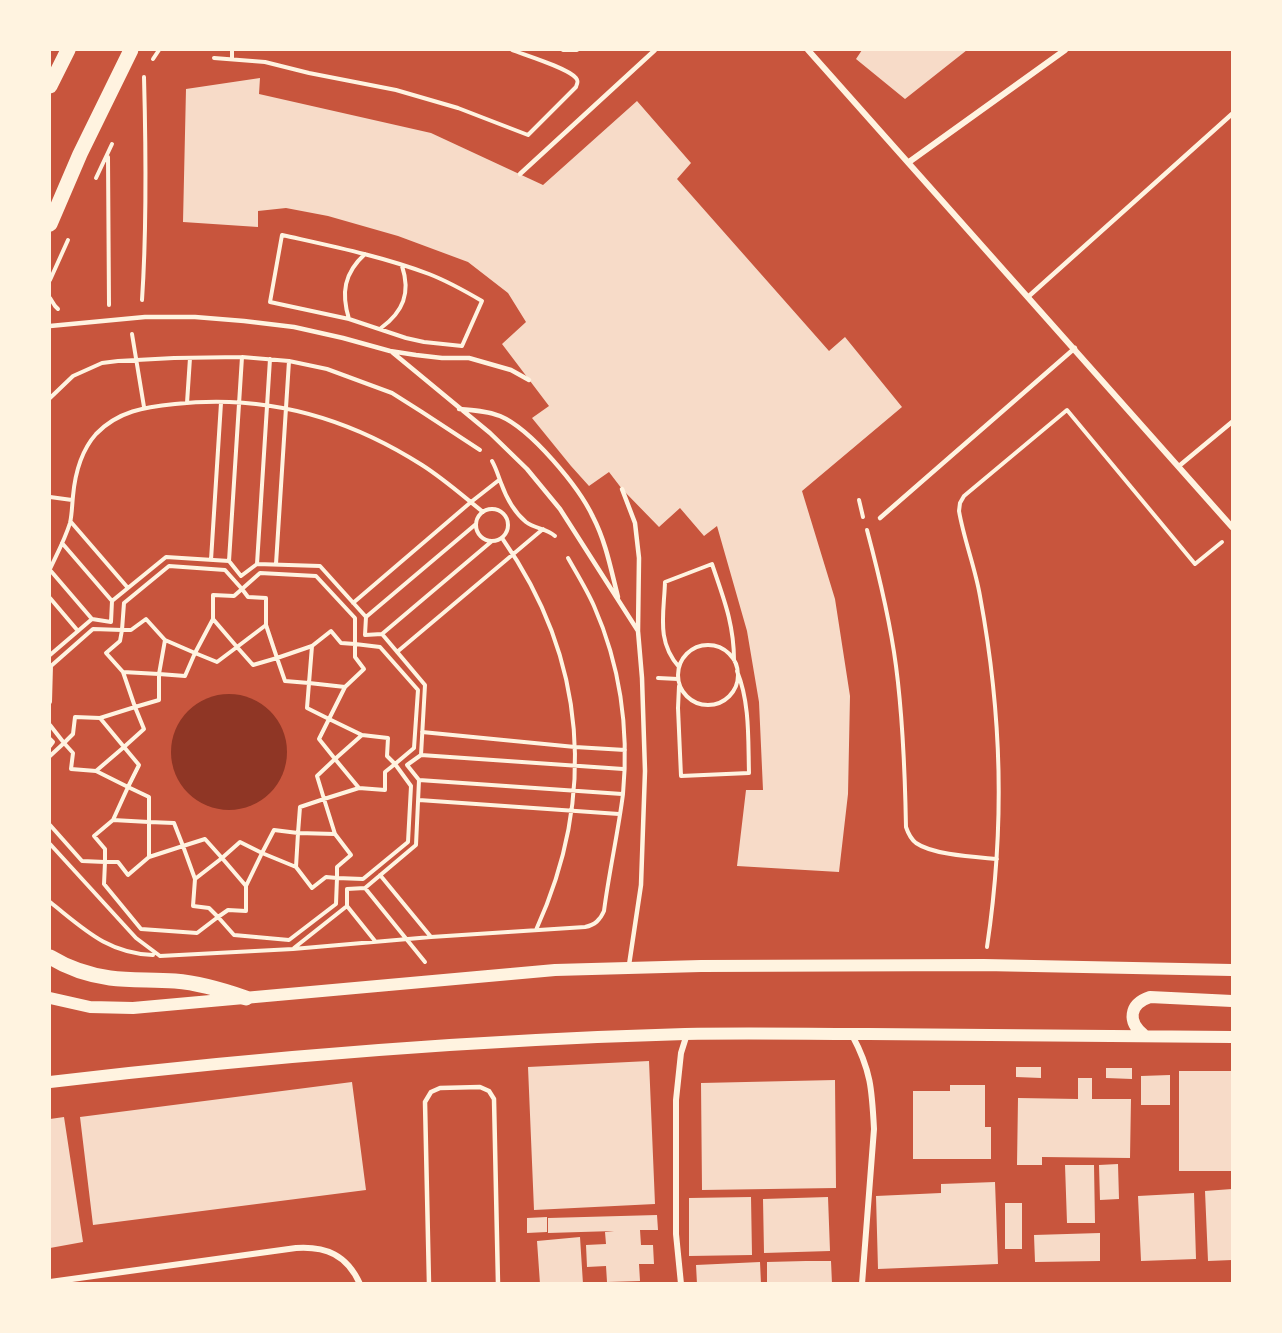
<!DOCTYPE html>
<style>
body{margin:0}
#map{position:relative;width:1282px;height:1333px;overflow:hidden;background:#c8553d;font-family:"DM Sans",sans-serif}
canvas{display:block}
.frame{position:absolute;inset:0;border:51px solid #fff3e0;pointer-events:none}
</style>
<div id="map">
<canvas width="1282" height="1333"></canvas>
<div class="frame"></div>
</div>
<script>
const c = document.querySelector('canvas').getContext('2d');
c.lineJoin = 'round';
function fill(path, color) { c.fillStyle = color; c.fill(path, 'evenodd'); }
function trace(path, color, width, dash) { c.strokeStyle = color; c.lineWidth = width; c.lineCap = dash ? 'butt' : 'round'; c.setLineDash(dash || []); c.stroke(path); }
const water = new Path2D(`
 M171 752a58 58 0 1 1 116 0a58 58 0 1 1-116 0Z`);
const building = new Path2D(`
 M862 50H967L905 99 856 59Z
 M260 78 259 94 431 133 543 185 637 101 691 163 677 179 829 351 845 337 902 407 802 491 835 599 850 696 848 794 839 872 737 866 746 790H763L759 702 747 631 717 526 704 536 680 508 659 527 622 489 609 472 589 486 571 466 532 418 549 406 502 344 526 322 508 293 468 262 398 236 328 216 286 208 258 211V227L183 222 186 89Z
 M649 1061 655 1204 534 1210 528 1067Z
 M1016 1067H1041V1078L1016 1077Z
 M1106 1068H1132V1079L1106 1078Z
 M1179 1071H1232V1171H1179Z
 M1170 1075V1105H1141V1076Z
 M1078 1078H1092V1099H1131L1130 1158 1042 1157V1165H1017L1018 1098 1078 1099Z
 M835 1080 836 1188 702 1190 701 1083Z
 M352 1082 366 1190 93 1225 80 1117Z
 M950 1085H985V1127H991V1159H913V1091H950Z
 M64 1117 83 1242 50 1248V1119Z
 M1118 1164 1119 1199 1100 1200 1099 1165Z
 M1065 1165H1094L1095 1223H1067Z
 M995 1182 998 1264 878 1269 876 1196 941 1193V1184Z
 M1232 1189V1260L1208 1261 1205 1191Z
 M1194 1193 1196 1259 1141 1261 1138 1196Z
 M751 1197 752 1255 689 1256V1198Z
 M828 1197 830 1251 764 1253 763 1199Z
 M1005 1203H1022V1249H1005Z
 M657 1215 658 1230H640L641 1245H653L654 1264H639L640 1281 607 1282 606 1266 587 1267 586 1245 606 1244 605 1232 614 1231 548 1233V1218Z
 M547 1217V1232L527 1233V1218Z
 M1100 1233V1261L1035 1262 1034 1235Z
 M580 1237 583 1284H540L537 1241Z
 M806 1261H831L832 1284H767V1262Z
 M760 1262 761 1284H697L696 1265Z`);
const path = new Path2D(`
 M563 50H577
 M214 58 265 62 309 73 396 90 458 108 528 135 576 87C577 83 579 82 576 78 568 68 525 55 512 50
 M153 59 159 50
 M232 59V50
 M108 157 109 305
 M96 178 112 144
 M282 235C331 246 381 256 429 274 447 281 465 291 482 301L462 346 424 342 406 338 349 319 270 302Z
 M50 280 68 240
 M50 298 55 306 58 309
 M142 300C147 226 146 151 144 77
 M349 319C341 293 344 273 365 254
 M381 328C403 312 411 293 402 266
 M132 334 144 407
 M50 398 73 376 102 363 118 361 174 358 242 357 289 361 327 369 392 393 422 412 480 450
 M187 403 190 358
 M492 461C496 468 498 475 501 483 506 497 514 512 526 522 535 529 546 528 555 536
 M50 497 72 500
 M859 500 863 517
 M476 525a16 16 0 1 1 32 0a16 16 0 1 1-32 0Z
 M71 522 128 588
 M867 530C879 575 890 620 896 666 903 719 905 773 906 827 908 833 911 839 916 843 933 855 976 857 997 859
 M502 538C587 659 597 796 536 930
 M62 543 112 601
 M211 560 221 403
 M229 561 242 357
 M257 564 270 359
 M276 564 289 361
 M50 569C57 554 65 539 70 523 72 515 72 505 73 496 75 474 81 451 96 434 118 411 145 407 175 404 264 394 347 417 422 465 444 479 463 496 483 512
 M50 570 92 619
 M242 589 248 597 266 598V625L277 658 312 646 331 631 341 643 355 644V657L364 669 345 687 329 719 362 735 388 738 387 756 395 764 385 772V790L359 788 324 799 335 834 351 855 337 867V878L326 877 312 888 296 867 262 853 246 886V911L228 910 218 917 209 908 193 906 195 879 183 846 149 857 128 875 118 862H105V849L94 836 113 820 128 787 96 771 71 769 73 753 64 743 73 734 75 717 100 718 135 707 123 672 106 653 120 641 122 630H131L146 619 165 640 195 653 213 619V595L234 596Z
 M50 598 78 631
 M353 603 471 502 499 480
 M366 617 476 524
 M213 619 237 647 266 625
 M382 634 492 541
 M678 675a30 30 0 1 1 60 0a30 30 0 1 1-60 0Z
 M312 646 309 683 345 687
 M237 647 253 665 277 658 285 681 309 683 307 708 329 719 319 739 335 759 317 776 324 799 300 807 298 833 274 830 262 853 240 842 222 858 205 839 183 846 174 823 149 822V797L128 787 139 765 124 747 144 729 135 707 159 700V674L185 676 195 653 217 662Z
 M397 652 543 529
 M50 655 92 619 111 622 112 601 166 557 229 561 241 576 257 564 320 566 366 617 365 635 382 634 425 685 421 755 407 765 419 780 416 845 365 888 347 889V906L294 948
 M679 667C656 641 664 614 665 582L712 564C723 597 734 623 734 660
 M123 672 159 674 165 640
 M658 678 678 679
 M679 686 678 708 681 776 749 773C748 739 750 703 737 671
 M50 702 51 666 93 629 122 630 124 603 169 566 225 570 242 589 260 573 316 576 355 618V644L380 647 418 690 414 748 395 764 411 786 408 842 363 879 337 878 336 904 289 940 234 935 218 917 197 933 141 929 104 884 105 862 82 861 50 825
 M50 725 64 743 50 756
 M422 732 575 747 625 750
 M50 739 53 742 50 746
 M421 755 623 769
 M96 771 124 747 100 718
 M419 780 622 794
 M359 788 335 759 362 735
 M419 800 619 814
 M113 820 149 822V857
 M50 844 136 938 160 956
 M296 867 298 833 335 834
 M380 875 431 937
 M195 879 222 858 246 886
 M365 888 425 962
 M50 902C84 929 107 953 153 955
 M347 906 375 941
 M987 947C1005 826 1002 715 980 596 975 567 964 540 959 511L960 503 964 496 1067 410 1195 564 1222 542
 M160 956 293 949 431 937 585 927C595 925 600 920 604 911 609 872 618 833 623 794 629 730 620 665 594 606 587 590 577 574 568 558`);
const service = new Path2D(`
 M520 174 655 50
 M1029 296 1232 114
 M50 326 145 317H195L244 321 294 327 343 338 390 351 416 355 442 358H469L511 370 529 380
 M392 352 490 433 527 469 560 509 638 631
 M459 409C473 410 487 411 500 416 531 429 579 487 593 517 606 542 611 570 618 597
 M1179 466 1232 422
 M622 489 635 523 639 558 638 631 642 678 645 771 641 885 629 965
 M880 518 1075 348
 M429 1284 425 1102 431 1092 440 1088 480 1087 489 1091 494 1099 498 1284`);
const minor = new Path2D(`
 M808 50 1232 527
 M909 162 1065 50
 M852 1035C871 1070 872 1090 874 1129L862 1284
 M50 1282 296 1248C326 1246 347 1255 360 1284
 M681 1284 676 1234V1100L681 1053 687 1034`);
const secondary = new Path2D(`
 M50 998 90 1007 133 1008 555 970 701 966 984 965 1232 970
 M1144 1035C1127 1022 1129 1004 1150 997L1232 1001
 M50 1082C261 1057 472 1040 685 1034 746 1033 808 1034 869 1034 990 1034 1111 1035 1232 1037`);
const primary = new Path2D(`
 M50 86 68 50
 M50 224 80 154 131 50
 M50 957C68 968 89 975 110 978 132 981 153 979 175 981 200 983 223 990 246 998`);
fill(water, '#8f3625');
fill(building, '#f7dbc8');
trace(path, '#fff3e0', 4);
trace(service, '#fff3e0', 4.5);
trace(minor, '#fff3e0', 6);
trace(secondary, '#fff3e0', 12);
trace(primary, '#fff3e0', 15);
</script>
